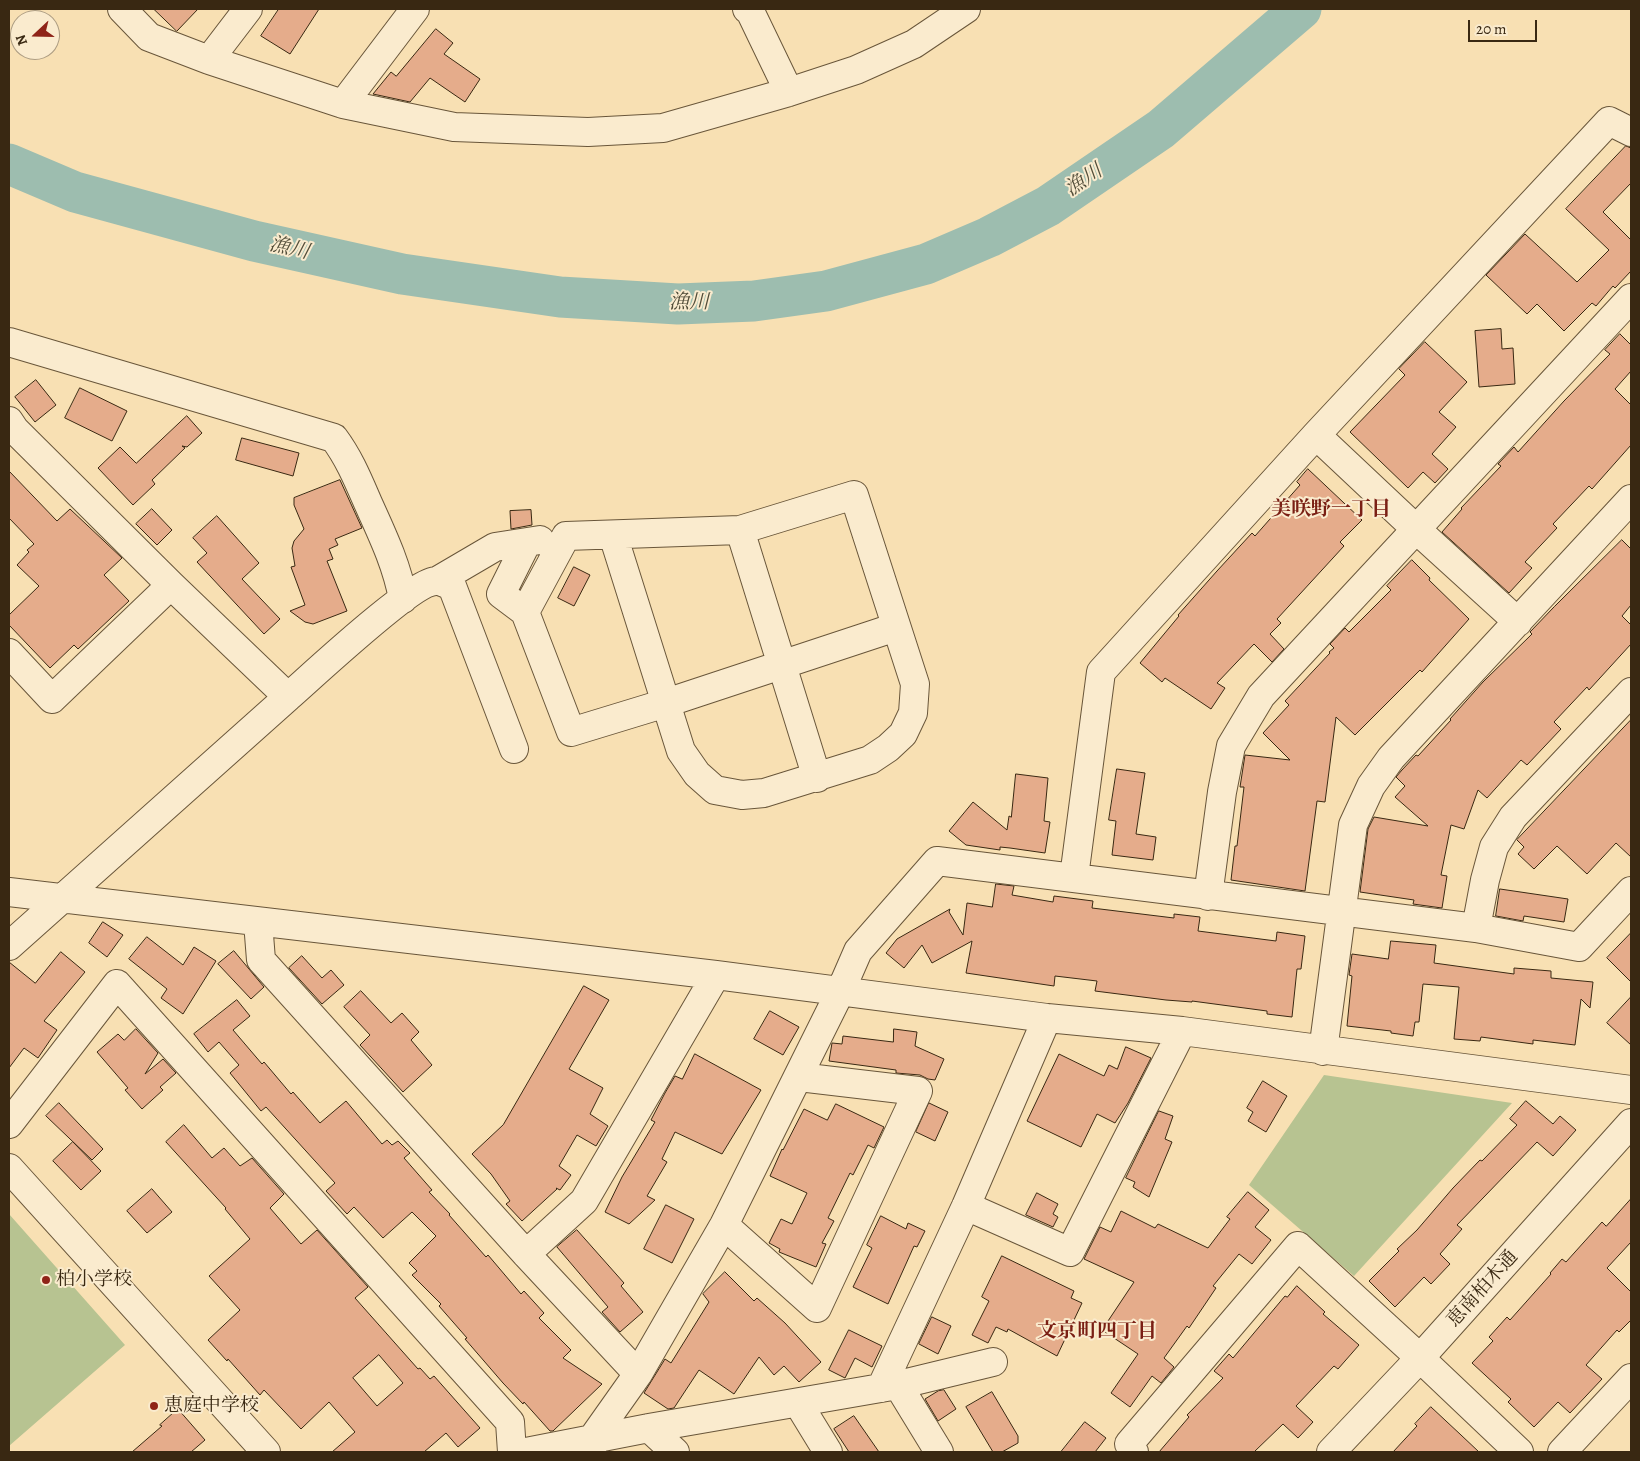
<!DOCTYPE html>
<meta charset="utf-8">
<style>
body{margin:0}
#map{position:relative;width:1640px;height:1461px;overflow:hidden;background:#f8e0b3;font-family:Alegreya,serif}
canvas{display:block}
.frame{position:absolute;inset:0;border:10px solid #392812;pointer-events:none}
.north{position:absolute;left:10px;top:10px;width:50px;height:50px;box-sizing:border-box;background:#faebce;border:1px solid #ad9d83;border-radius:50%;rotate:249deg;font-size:14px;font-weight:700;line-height:20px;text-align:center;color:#392812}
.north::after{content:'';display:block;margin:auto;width:18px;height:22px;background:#8f2418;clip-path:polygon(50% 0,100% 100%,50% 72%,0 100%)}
.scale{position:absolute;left:1468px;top:20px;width:69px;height:22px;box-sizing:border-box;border:2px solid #392812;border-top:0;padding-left:6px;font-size:15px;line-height:18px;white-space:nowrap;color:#392812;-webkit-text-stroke:4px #faebce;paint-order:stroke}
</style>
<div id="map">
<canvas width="1640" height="1461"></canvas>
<div class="frame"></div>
<div class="north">N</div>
<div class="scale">20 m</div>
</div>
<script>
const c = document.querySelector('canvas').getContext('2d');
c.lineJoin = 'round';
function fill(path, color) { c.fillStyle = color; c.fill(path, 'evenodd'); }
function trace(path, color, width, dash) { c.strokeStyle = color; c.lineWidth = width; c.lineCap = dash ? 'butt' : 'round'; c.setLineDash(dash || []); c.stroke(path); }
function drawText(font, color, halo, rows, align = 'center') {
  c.font = font + ' Alegreya,"Noto Serif JP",serif'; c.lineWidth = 4; c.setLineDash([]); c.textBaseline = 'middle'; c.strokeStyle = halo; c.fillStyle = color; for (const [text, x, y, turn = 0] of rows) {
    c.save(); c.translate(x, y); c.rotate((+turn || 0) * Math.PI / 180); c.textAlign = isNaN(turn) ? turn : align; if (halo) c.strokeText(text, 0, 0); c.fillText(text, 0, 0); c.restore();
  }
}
const green = new Path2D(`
 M1324 1075 1512 1103 1354 1276 1249 1185Z
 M9 1214 125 1345 9 1446Z`);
const river = new Path2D(`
 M9 164 75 192 254 241 402 274 560 297 678 304 754 301 826 291 926 264 989 237 1048 206 1161 129 1301 9`);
const building = new Path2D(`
 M154 9H198L177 31Z
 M279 9H319L290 54 261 36Z
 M436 29 453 43 444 54 480 79 465 102 430 78 410 102 373 94 391 72 396 76Z
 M1626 146 1631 148V183L1603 212 1631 240V271L1615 288 1613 286 1596 306 1592 303 1564 331 1537 304 1527 314 1486 275 1525 234 1577 282 1609 250 1566 209Z
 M1501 329 1502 349 1513 348 1515 384 1479 387 1475 331Z
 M1620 334 1631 345V371L1615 389 1631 405V445L1592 489 1589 486 1553 524 1557 528 1525 562 1532 568 1509 593 1442 532 1462 509 1461 508 1501 466 1498 464 1514 447 1518 452 1564 401 1610 354 1605 350Z
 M1425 342 1467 382 1439 412 1456 427 1432 454 1448 469 1435 483 1423 472 1408 488 1350 432 1405 375 1399 369Z
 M36 380 56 405 35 422 15 397Z
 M80 388 127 411 112 441 65 418Z
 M187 416 202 433 187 447 182 446 185 448 152 480 155 484 133 505 98 468 120 447 136 463Z
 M242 438 299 453 293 476 236 460Z
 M1308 469 1362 520 1340 542 1344 546 1277 619 1281 623 1270 634 1284 649 1272 662 1254 644 1217 683 1225 688 1211 709 1165 678 1162 682 1140 663 1179 616 1178 615 1217 571 1252 533 1255 536 1300 485 1297 482Z
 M9 471 57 521 70 509 122 558 104 575 129 601 78 649 74 645 50 668 9 625V615L39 586 17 565 29 552 27 550 34 544 9 518Z
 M340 480 362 528 335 539 338 545 329 549 333 559 327 561 347 611 313 624 305 622 290 611 305 605 291 567 295 566 292 548 294 541 304 529 294 505V498Z
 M152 509 172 530 157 545 136 524Z
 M531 510 532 525 511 529 510 511Z
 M217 516 259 563 242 579 280 619 264 634 197 562 207 553 193 538Z
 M1622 540 1631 549V605L1622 616 1631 625V644L1589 690 1587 687 1554 722 1561 729 1527 765 1521 760 1487 798 1478 790 1464 829 1451 825 1441 875 1447 876 1442 908 1413 904 1414 900 1360 892 1368 829 1374 817 1428 826 1395 797 1405 786 1396 777 1402 770 1416 755 1418 756 1451 720 1450 719 1483 682 1532 634 1530 632 1554 607Z
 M1412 560 1430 578 1429 580 1469 619 1422 672 1420 670 1355 735 1336 717 1325 802 1317 801 1305 891 1231 880 1235 846H1237L1244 787H1240L1245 755 1290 760 1263 733 1289 705 1285 701 1330 653 1329 652 1334 648 1330 644 1345 628 1349 632 1391 590 1387 586Z
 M574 567 590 575 574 606 558 598Z
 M1631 720V857L1616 843 1587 874 1557 846 1534 869 1518 854 1524 847 1517 840Z
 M1117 769 1145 773 1136 834 1156 837 1153 860 1112 855 1116 821 1109 820Z
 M1016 774 1048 778 1044 821 1050 822 1045 853 1010 848 1000 847V850L966 845 949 831 973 802 1007 830 1009 816 1011 817Z
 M996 884 1014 886 1012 895 1053 902 1054 896 1093 901 1092 908 1174 918V914L1200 917 1198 931 1276 941 1277 932 1305 936 1301 969H1297L1292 1017 1267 1014V1011L1192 1001V1002L1166 1000 1095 991 1097 981 1055 976 1054 986 966 973 972 941 932 963 922 945 904 968 886 953 897 939 950 909 949 912 963 935 967 903 992 907Z
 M1500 889 1568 899 1564 922 1524 916 1523 921 1496 916Z
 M103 922 123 935 107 957 89 943Z
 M1631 933V982L1607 958Z
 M147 937 183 965 194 947 216 961 183 1014 161 998 167 989 129 959Z
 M1391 941 1436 945 1434 963 1514 974V968L1551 971V978L1593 982 1590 1008 1581 999 1575 1045 1533 1040V1044L1481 1037 1480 1041 1454 1039 1459 987 1423 984 1419 1022H1415L1413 1036 1391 1033V1031L1347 1026 1352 976 1349 975 1352 954 1388 959Z
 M234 951 264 987 251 999 218 964Z
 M61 952 85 972 44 1021 57 1030 38 1058 24 1048 9 1068V962L35 983Z
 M302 956 322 978 331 970 344 985 322 1004 289 968Z
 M584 986 609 1000 569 1069 603 1088 590 1114 608 1126 596 1146 577 1135 559 1166 571 1175 560 1190 556 1188 557 1189 522 1221 506 1204 510 1201 491 1174 472 1154 503 1125Z
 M361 991 391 1023 402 1013 419 1032 411 1040 432 1065 403 1092 360 1045 370 1035 344 1007Z
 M1631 997V1045L1607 1023Z
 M237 1000 250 1016 233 1030 262 1064 264 1062 291 1094 293 1092 320 1123 346 1101 382 1144 387 1140 392 1145 398 1141 410 1153 404 1158 432 1190 429 1192 450 1214 449 1215 486 1257 488 1255 521 1294 524 1291 544 1313 539 1318 571 1350 563 1358 602 1384 553 1431H550L524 1402 523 1404 503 1383 465 1339 467 1338 439 1306 441 1304 412 1275 417 1271 409 1263 436 1236 412 1212 383 1238 354 1207 347 1214 326 1191 335 1183 266 1107 261 1111 230 1073 239 1065 219 1042 208 1052 194 1034Z
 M770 1011 799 1027 783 1055 754 1039Z
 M136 1029 158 1053 145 1074 163 1059 176 1073 160 1087 163 1090 142 1109 125 1090 128 1088 97 1052 118 1034 124 1040Z
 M894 1029 917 1032 915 1046 944 1059 935 1080 928 1079 920 1075 896 1073V1070L829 1061 832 1043 842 1044 843 1036 893 1042Z
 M1126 1047 1151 1058 1128 1103 1115 1123 1097 1114 1081 1147 1027 1121 1059 1054 1104 1076 1109 1065 1117 1069Z
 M695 1054 761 1090 722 1154 675 1132 662 1159 667 1162 647 1196 655 1200 629 1224 605 1212 622 1177 655 1122 651 1120 665 1093 675 1076 682 1079Z
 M1263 1081 1287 1096 1266 1132 1248 1121 1253 1112 1247 1108Z
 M1526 1101 1553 1124 1560 1116 1576 1130 1553 1156 1537 1142 1457 1225 1462 1229 1440 1254 1450 1264 1431 1284 1424 1277 1395 1307 1369 1281 1399 1251 1397 1249 1417 1230 1453 1188 1480 1160 1482 1161 1517 1125 1510 1119Z
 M59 1103 103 1149 92 1160 46 1116Z
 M929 1103 948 1112 935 1141 916 1132Z
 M836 1104 884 1127 874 1148 868 1145 853 1175 850 1173 828 1218 834 1221 822 1243 826 1244 816 1267 779 1252 780 1249 769 1243 781 1219 792 1224 807 1193 770 1176 782 1149 783 1150 804 1109 827 1120Z
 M1159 1111 1173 1116 1165 1139 1172 1142 1149 1197 1133 1187 1135 1182 1126 1178Z
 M184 1125 212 1158 224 1148 240 1166 252 1158 284 1194 270 1208 301 1244 317 1230 368 1287 355 1298 418 1369 420 1368 430 1379 434 1376 480 1428 458 1447 446 1433 424 1452H332L355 1432 329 1402 301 1429 264 1390 260 1395 228 1359 227 1361 208 1340 240 1310 209 1276 250 1239 225 1209 226 1208 166 1142ZM379 1355 403 1383 377 1406 353 1378Z
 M73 1142 101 1171 81 1190 53 1161Z
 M152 1189 172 1212 147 1233 127 1211Z
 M1248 1192 1269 1210 1255 1227 1271 1240 1252 1264 1239 1254 1213 1286 1216 1288 1189 1328 1187 1326 1164 1358 1174 1367 1161 1383 1152 1376 1130 1407 1111 1393 1138 1354 1102 1330 1134 1282 1084 1259 1100 1227 1111 1232 1121 1211 1155 1228 1158 1224 1208 1248 1230 1219 1227 1217Z
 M1037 1193 1058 1204 1053 1214 1058 1217 1053 1227 1026 1215Z
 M1631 1199V1242L1607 1268 1631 1292V1320L1619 1332 1617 1330 1586 1365 1602 1379 1570 1413 1558 1402 1534 1427 1508 1402 1511 1399 1472 1363 1493 1341 1489 1337 1507 1317 1510 1320 1551 1274 1550 1273 1562 1259 1566 1262 1602 1222 1606 1226Z
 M666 1205 694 1219 672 1263 644 1249Z
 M881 1216 906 1229 908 1223 925 1231 917 1247 914 1246 888 1304 853 1287 872 1248 867 1245Z
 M577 1230 624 1283 621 1286 643 1312 620 1332 602 1312 608 1307 557 1247Z
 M1002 1256 1074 1291 1071 1298 1082 1303 1057 1356 1008 1329 1007 1332 996 1327 988 1343 972 1335 989 1301 982 1297Z
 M725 1272 754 1301 757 1298 785 1323 821 1362 799 1382 784 1366 774 1375 759 1357 734 1394 699 1370 674 1408 668 1409 644 1393 665 1359 671 1363 709 1302 703 1294Z
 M1297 1286 1325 1312 1323 1314 1359 1345 1338 1369 1334 1366 1296 1406 1313 1422 1298 1438 1283 1424 1254 1452H1159L1189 1417 1187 1415 1223 1378 1214 1371 1229 1354 1233 1358 1285 1296 1287 1297Z
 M932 1317 951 1326 938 1354 919 1344Z
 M849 1330 882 1346 872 1367 855 1358 845 1378 829 1370Z
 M944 1390 956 1409 938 1421 925 1399 938 1391Z
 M992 1392 1018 1436V1443L1002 1452H993L966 1407Z
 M1431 1407 1461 1435 1479 1452H1393L1417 1426 1415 1424Z
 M178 1409 205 1440 191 1452H132L162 1426 160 1425Z
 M854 1416 879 1452H849L834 1429Z
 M1085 1422 1106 1438 1095 1452H1061Z`);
const minor = new Path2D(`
 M122 9 149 37 209 60 343 104 415 9
 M747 9 750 11 789 92
 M209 60 248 9
 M343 104 454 127 588 132 663 128 789 92 856 70 914 44 966 9
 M9 342 334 438C349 458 358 480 368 503 382 534 397 565 403 599
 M9 421 15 430 171 585 288 697C311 677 414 580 437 581 442 581 448 585 452 586L514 749
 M1316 435 1417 530 1518 622
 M740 530 817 778
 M527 542 501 594 525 612 571 732 666 703 896 627
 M437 581 495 547 540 540
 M525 612 566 536 740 530 854 495 915 684 913 713 903 734 888 748 870 760 764 793 742 795 715 790 697 774 681 751 613 535
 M9 653 52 699 171 585
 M1074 877 1101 672 1316 435 1609 121 1631 132
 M9 892 716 975 1047 1018 1182 1031 1631 1090
 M1208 896 1222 792 1231 746 1261 696 1631 298
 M258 922 261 960 526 1254 638 1374
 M1476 928 1485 880 1494 847 1513 817 1631 692
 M9 946 288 697
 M1323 1051 1353 825 1371 786 1391 758 1631 499
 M9 1124 117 984 510 1422 512 1452
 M9 1168 266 1452
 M966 1206 1070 1252 1182 1031
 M724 1225 817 1308 918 1091 799 1077
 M526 1254 584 1201 716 975
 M898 1385 939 1452
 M881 1388 966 1206 1047 1018
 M798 1403 828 1452
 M649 1428 675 1452
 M526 1452 649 1428 898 1385 993 1362
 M592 1452V1439L638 1374 724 1225 841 990 858 951 937 861 1476 928 1579 947 1631 891
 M1134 1452 1129 1444 1298 1246 1420 1358 1519 1452
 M1331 1452 1420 1358 1631 1123
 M1562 1452 1631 1378`);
const markers = [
 [46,1280,5,"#8f2418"],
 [154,1406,5,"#8f2418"]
];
const poiNames = [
 ["柏小学校",56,1280],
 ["恵庭中学校",164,1406]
];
const streetNames = [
 ["恵南柏木通",1483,1289,-48]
];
const waterNames = [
 ["漁川",1084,181,-34],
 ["漁川",289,249,13],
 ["漁川",689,303]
];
const neighbourhoodNames = [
 ["美咲野一丁目",1331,510],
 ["文京町四丁目",1097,1332]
];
fill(green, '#b7c391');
trace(river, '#9dbdaf', 41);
fill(building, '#e5ac8b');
trace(building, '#392812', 1);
trace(minor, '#69563a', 30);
trace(minor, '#faebce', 28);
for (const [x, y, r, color] of markers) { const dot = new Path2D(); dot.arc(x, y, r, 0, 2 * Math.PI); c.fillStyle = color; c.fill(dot); trace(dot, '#faebce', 2); }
drawText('19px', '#392812', '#faebce', poiNames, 'left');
drawText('19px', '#392812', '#faebce', streetNames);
drawText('italic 20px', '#524d39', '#faebce', waterNames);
drawText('bold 20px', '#7a1f14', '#faebce', neighbourhoodNames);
</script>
